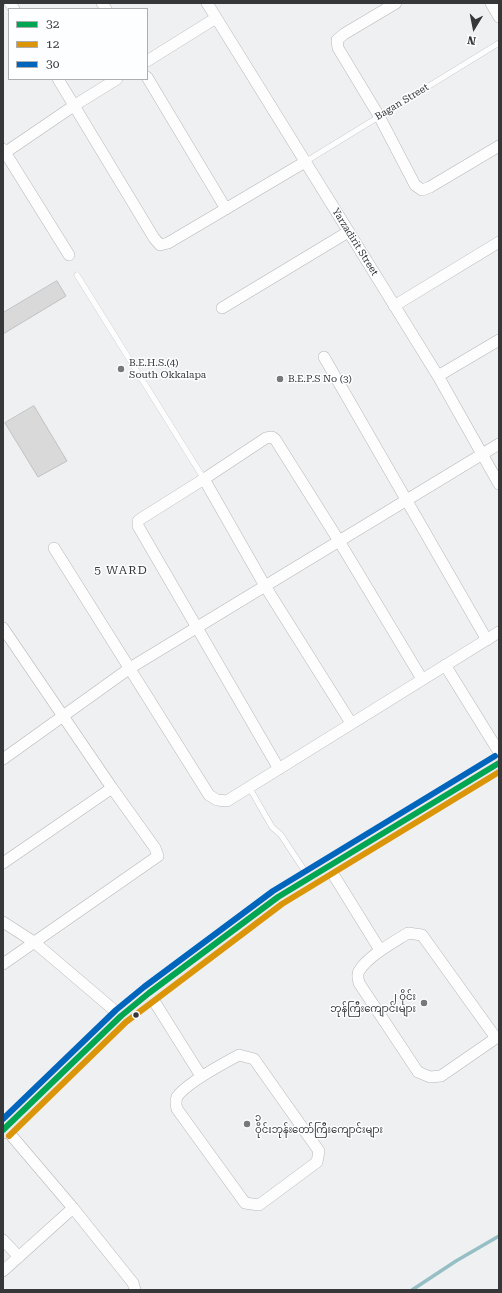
<!DOCTYPE html>
<meta charset="utf-8">
<style>
body{margin:0}
#map{position:relative;width:502px;height:1293px;overflow:hidden;background:#eff0f2;font-family:"Roboto Serif",serif}
canvas{display:block}
.frame{position:absolute;inset:0;border:4px solid #363738;pointer-events:none}
.legend{position:absolute;left:8px;top:8px;width:140px;height:72px;box-sizing:border-box;background:#fdfeff;border:1px solid #adaeaf;margin:0;padding:5px 7px;list-style:none;font-size:12px;color:#363738}
.legend li{display:flex;align-items:center;gap:8px;height:20px}
.legend b{width:20px;border:1px solid #adaeaf}
.north{position:absolute;left:454px;top:8px;width:40px;height:40px;-webkit-text-stroke:3px #fdfeff;paint-order:stroke;rotate:190deg;font-size:11px;font-weight:700;line-height:16px;text-align:center;color:#363738}
.north::after{content:'';display:block;margin:auto;width:14px;height:18px;background:#363738;clip-path:polygon(50% 0,100% 100%,50% 72%,0 100%)}
</style>
<div id="map">
<canvas width="502" height="1293"></canvas>
<div class="frame"></div>
<ul class="legend">
<li><b style="height:5px;background:#00a651"></b>32</li>
<li><b style="height:5px;background:#da9508"></b>12</li>
<li><b style="height:5px;background:#0065bd"></b>30</li>
</ul>
<div class="north">N</div>
</div>
<script>
const c = document.querySelector('canvas').getContext('2d');
c.lineJoin = 'round';
function trace(path, color, width, dash) { c.strokeStyle = color; c.lineWidth = width; c.lineCap = dash ? 'butt' : 'round'; c.setLineDash(dash || []); c.stroke(path); }
function fill(path, color) { c.fillStyle = color; c.fill(path, 'evenodd'); }
function drawText(font, color, halo, rows, align = 'center') {
  c.font = font + ' "Roboto Serif","Noto Sans Myanmar",serif'; c.lineWidth = 3; c.setLineDash([]); c.textBaseline = 'middle'; c.strokeStyle = halo; c.fillStyle = color; for (const [text, x, y, turn = 0] of rows) {
    c.save(); c.translate(x, y); c.rotate((+turn || 0) * Math.PI / 180); c.textAlign = isNaN(turn) ? turn : align; if (halo) c.strokeText(text, 0, 0); c.fillText(text, 0, 0); c.restore();
  }
}
const stream = new Path2D(`
 M412 1290 456 1261 499 1236`);
const building = new Path2D(`
 M57 281 66 296 3 334V313Z
 M34 406 67 461 38 477 5 423Z`);
const service = new Path2D(`
 M305 162 499 43
 M77 275 204 479
 M249 787 272 827 281 835 308 876`);
const minor = new Path2D(`
 M10 3 14 9
 M102 3 106 9
 M207 3 438 376 499 484
 M396 3 344 34 337 40 338 48 379 116 415 185 422 190 430 187 499 146
 M491 3 499 17
 M147 61 216 18
 M147 77 226 209
 M58 79 154 238 160 245 168 243 305 162
 M3 149 69 255
 M3 154 75 105 117 79
 M394 306 499 242
 M222 308 348 232
 M324 357 487 640
 M438 376 499 340
 M204 479 265 586 351 723
 M54 548 209 795 217 800 227 801 499 632
 M3 628 112 788 155 848 158 856 3 964
 M445 665 499 752
 M3 759 130 668 499 444
 M279 769 138 526V521L142 518 204 479 266 438 272 437 275 439 339 541 422 679
 M3 863 112 788
 M328 866 380 950
 M3 922 34 942 121 1016
 M408 933 422 935 496 1038 441 1076 430 1077 418 1072 359 983C358 978 357 974 359 971 368 956 394 942 408 933Z
 M149 993 201 1076
 M239 1055 254 1059 319 1151 317 1162 259 1205 245 1203 177 1109C176 1105 175 1102 177 1097 185 1084 224 1063 239 1055Z
 M5 1128 73 1208 133 1283 135 1290
 M3 1240 19 1257
 M3 1271 73 1208`);
const primary = new Path2D(`
 M3 1130 121 1016 149 993 278 897 499 763`);
const bus1 = new Path2D(`
 M3 1130 121 1016 149 993 278 897 499 763`);
const bus2 = new Path2D(`
 M9 1136 126 1022 282 904 499 772`);
const bus3 = new Path2D(`
 M3 1119 116 1010 144 987 273 891 495 756`);
const markers = [
 [121,369,4,"#777879"],
 [280,379,4,"#777879"],
 [424,1003,4,"#777879"],
 [136,1015,3.5,"#363738"],
 [247,1124,4,"#777879"]
];
const streetNames = [
 ["Bagan Street",402,102,-31],
 ["Yarzadirit Street",355,242,58]
];
const poiNames = [
 ["B.E.H.S.(4)",129,363],
 ["South Okkalapa",129,375],
 ["B.E.P.S No (3)",288,379],
 ["၂ ဝိုင်း",416,997,"right"],
 ["ဘုန်ကြီးကျောင်းများ",416,1009,"right"],
 ["၃",255,1118],
 ["ဝိုင်းဘုန်းတော်ကြီးကျောင်းများ",255,1130]
];
const quarterNames = [
 ["5 WARD",121,570]
];
trace(stream, '#95bfc4', 3.5);
fill(building, '#d9d9d9');
trace(building, '#c0c0c0', 1);
trace(service, '#b6b6b8', 6);
trace(minor, '#b6b6b8', 12);
trace(primary, '#b9adb2', 18);
trace(service, '#fdfdfd', 5.5);
trace(minor, '#fdfdfd', 11);
trace(primary, '#eee8ea', 17);
trace(bus1, '#00a651', 6);
trace(bus2, '#da9508', 6);
trace(bus3, '#0065bd', 6);
for (const [x, y, r, color] of markers) { const dot = new Path2D(); dot.arc(x, y, r, 0, 2 * Math.PI); c.fillStyle = color; c.fill(dot); trace(dot, '#fdfeff', 1.5); }
drawText('10px', '#363738', '#fdfeff', streetNames);
drawText('10px', '#363738', '#fdfeff', poiNames, 'left');
c.letterSpacing = '1px';
drawText('12px', '#363738', '#fdfeff', quarterNames);
c.letterSpacing = '0px';
</script>
